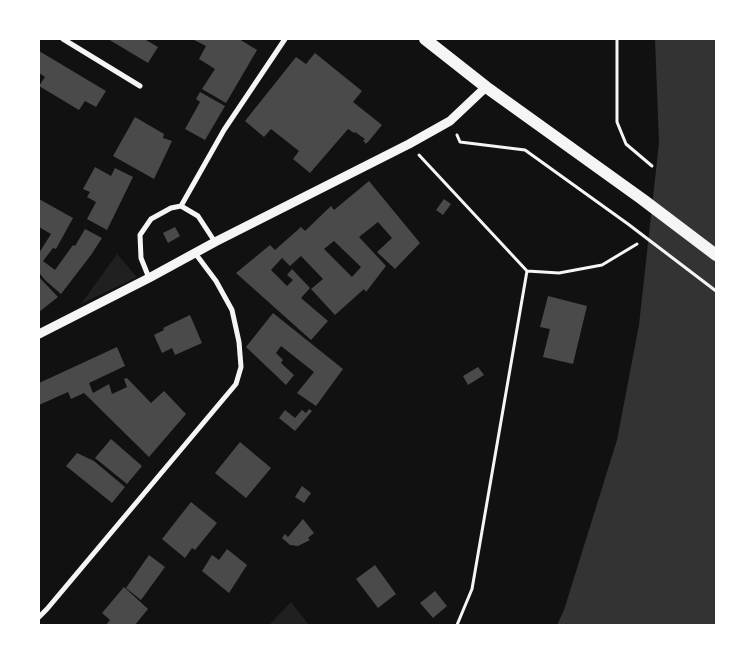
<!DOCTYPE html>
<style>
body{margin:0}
#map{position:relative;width:755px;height:664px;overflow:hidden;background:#111;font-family:Raleway,sans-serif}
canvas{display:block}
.frame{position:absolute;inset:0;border:40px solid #fff;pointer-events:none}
</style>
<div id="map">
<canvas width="755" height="664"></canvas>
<div class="frame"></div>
</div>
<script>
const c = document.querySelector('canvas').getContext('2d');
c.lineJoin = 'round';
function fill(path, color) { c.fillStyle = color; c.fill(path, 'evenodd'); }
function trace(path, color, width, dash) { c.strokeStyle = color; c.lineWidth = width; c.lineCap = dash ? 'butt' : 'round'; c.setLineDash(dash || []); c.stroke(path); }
const green = new Path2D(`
 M117 254 137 277 81 304Z
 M291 602 309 625H269Z`);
const water = new Path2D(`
 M655 39H716V625H557L564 610 617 440 639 325 659 143Z`);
const building = new Path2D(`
 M108 39H147L146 40 158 47 148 63Z
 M195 39H239L257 50 226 103 202 89 215 69 199 59 206 46 194 40Z
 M39 51 106 91 96 107 85 101 79 110 39 86 45 77 39 73Z
 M315 53 362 91 353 102 382 125 368 142 365 144V142L363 141 365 139 355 132 354 133 348 129 310 173 293 159 299 151 271 129 264 137 245 121 296 57 306 64Z
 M200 92 225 106 205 140 185 129 200 102 196 99Z
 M135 117 164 134 163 138 172 141 154 179 113 156Z
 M95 167 111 176 115 168 133 177 107 230 87 219 96 202 87 197 90 192 83 189Z
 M369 181 420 243 395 269 377 252 392 238 378 222 359 237 386 266 366 292 364 289 335 315 311 289 323 279 301 256 290 266 282 258 271 270 287 286 293 280 287 275 292 269 310 288 301 298 328 321 311 340 236 273 270 245 275 250 301 227 305 231 331 206 334 210ZM334 241 361 267 352 277 324 249Z
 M39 199 73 218 56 249 53 248 43 261 55 270 73 245 75 246 85 229 102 238 91 255 61 294 46 281 39 273V253L51 234 39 227Z
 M444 199 451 204 443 215 436 210Z
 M175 227 180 236 168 243 163 233Z
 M39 277 58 297 39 312Z
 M548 296 587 306 573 364 543 357 550 329 540 327Z
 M273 313 343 369 316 406 297 393 314 372 281 346 276 353 283 360 281 363 294 375 286 385 246 347Z
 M190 315 202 343 175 355 172 348 162 353 154 335 164 330 163 328Z
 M117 347 125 366 89 383 93 393 109 384 112 394 127 387 124 379 127 378 151 403 164 391 186 414 149 457 84 393 71 399 68 392 39 405V383Z
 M478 367 484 375 468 385 463 376Z
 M309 409 312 411 295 431 279 418 285 410 295 418 302 410 306 413Z
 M111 439 142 466 127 484 95 458Z
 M240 442 271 468 246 498 215 473Z
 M77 453 94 461 125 487 112 503 66 466Z
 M302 486 311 493 304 503 295 497Z
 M191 502 217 523 195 550 192 548 185 558 162 539Z
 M303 519 314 533 308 538 310 540 298 546 290 545 282 538 285 534 288 537Z
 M227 549 247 565 229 593 202 571 212 555 219 560Z
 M149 555 165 567 141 600 126 588Z
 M375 565 396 594 378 608 356 579Z
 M124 587 148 609 135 625H106L110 620 102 613Z
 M435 591 447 606 433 618 420 603Z`);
const path = new Path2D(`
 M617 39V122L626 144 652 166
 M457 135 460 142 525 150 628 224 716 291
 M419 155 527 271 472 589 457 625
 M527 271 559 273 602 265 637 244`);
const minor = new Path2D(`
 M63 39 140 86
 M181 206 224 130 285 39
 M149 278 141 258 140 235 151 219 171 208 181 206 198 216 215 242
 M39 617 47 609 236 384 241 367 239 342 232 310 216 281 195 253`);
const tertiary = new Path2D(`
 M39 334 149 278 215 242 409 144 450 121 486 87`);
const primary = new Path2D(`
 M425 39 486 87 642 199 716 255`);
fill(green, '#202020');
fill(water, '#333');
fill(building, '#4a4a4a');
trace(path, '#f5f5f5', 3);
trace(minor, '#f5f5f5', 5);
trace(tertiary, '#f5f5f5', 9);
trace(primary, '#f5f5f5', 12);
</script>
